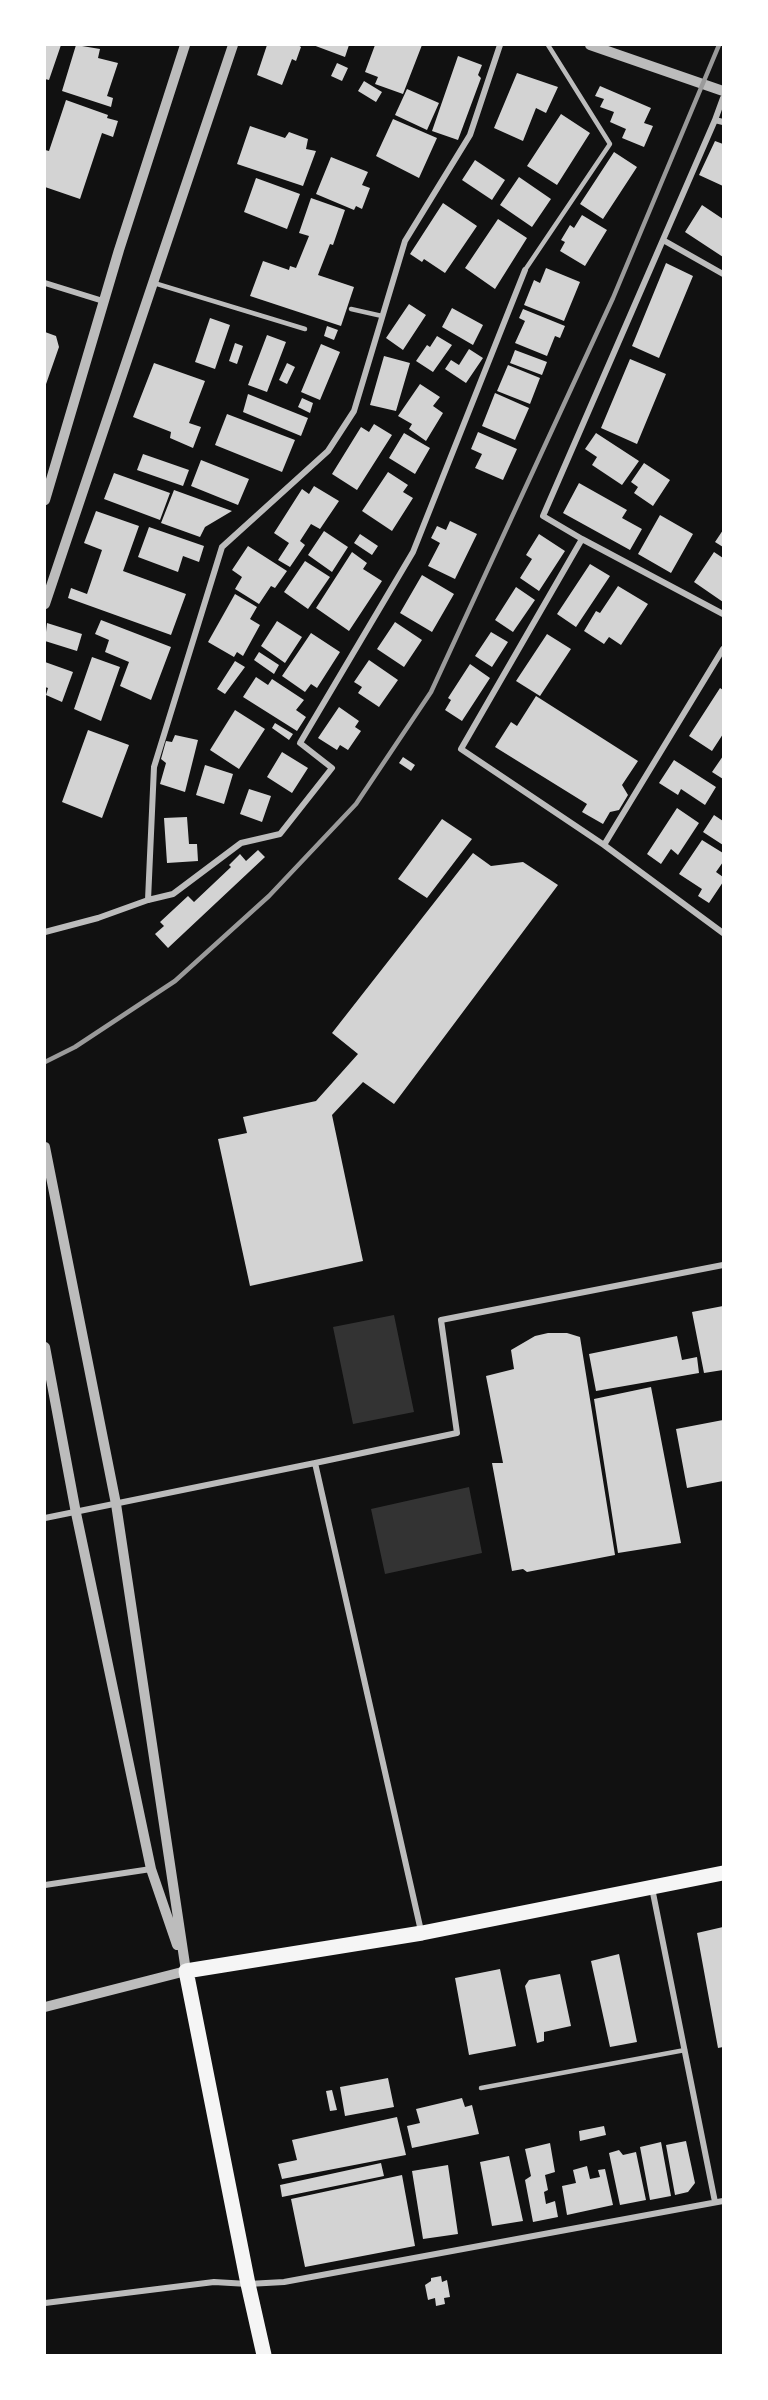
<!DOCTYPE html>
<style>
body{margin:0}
#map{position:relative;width:768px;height:2400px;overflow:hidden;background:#111;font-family:Quicksand,sans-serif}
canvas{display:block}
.frame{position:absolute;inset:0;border:46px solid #fff;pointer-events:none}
</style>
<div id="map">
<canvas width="768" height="2400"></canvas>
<div class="frame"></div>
</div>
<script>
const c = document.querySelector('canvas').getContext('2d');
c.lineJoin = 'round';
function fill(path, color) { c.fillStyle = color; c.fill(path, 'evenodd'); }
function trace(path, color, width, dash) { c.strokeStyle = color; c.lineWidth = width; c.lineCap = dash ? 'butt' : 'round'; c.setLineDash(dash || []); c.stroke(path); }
const water = new Path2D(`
 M394 1315 414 1412 353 1424 333 1327Z
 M469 1487 482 1553 385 1574 371 1509Z`);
const building = new Path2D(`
 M45 45H61L49 80 45 79Z
 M76 45 100 49 98 58 118 63 107 96 113 98 111 107 62 91Z
 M267 45H298L301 47 296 61 292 59 282 85 257 75Z
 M313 45H349L345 57Z
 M375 45H422L403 94 375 84 378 77 365 72Z
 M458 56 482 65 478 75 481 78 458 140 432 131Z
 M337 63 348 68 342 81 331 76Z
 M517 73 558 87 546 113 536 108 523 141 494 128Z
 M364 81 382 92 376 102 358 91Z
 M600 86 651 108 644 123 653 126 644 147 622 138 626 129 610 122 614 112 600 107 604 99 595 96Z
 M407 89 439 103 427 130 395 115Z
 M66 100 108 115 107 118 118 121 113 137 102 133 80 199 45 187V150L49 151Z
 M561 114 590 133 557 185 527 166Z
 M393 119 437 138 419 178 376 156Z
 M250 126 285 138 289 132 308 139 306 149 316 151 303 186 237 164Z
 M715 141 723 144V186L699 175Z
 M614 152 637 167 603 219 580 204Z
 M331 157 368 172 362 185 370 188 362 209 356 206 354 210 316 194Z
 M475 160 505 180 492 200 462 180Z
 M519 177 551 199 532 227 500 205Z
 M256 178 300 194 287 229 244 212Z
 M311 198 345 210 333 245 330 244 318 275 354 287 341 326 250 296 263 261 289 270 290 266 296 268 309 236 299 233Z
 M443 203 477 226 445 273 424 259 422 262 410 254Z
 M702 205 723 219V257L685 232Z
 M582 215 607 230 585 266 560 251 565 242 561 240 570 225 574 228Z
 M498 219 527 238 495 289 465 268Z
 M666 263 693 276 659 358 632 346Z
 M546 268 580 282 564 321 524 305 534 280 540 283Z
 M409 304 426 315 403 350 386 338Z
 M452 308 483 325 473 345 442 327Z
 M523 309 565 326 560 338 555 336 547 356 515 343 525 321 519 318Z
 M210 318 230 325 215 369 195 362Z
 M327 326 338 330 334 340 324 336Z
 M45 332 56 336 59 347 45 387Z
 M267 335 286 342 267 392 248 385Z
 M437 336 452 345 433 372 416 361 427 345 430 347Z
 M235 343 243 346 237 364 229 361Z
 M321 344 340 352 320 400 301 392Z
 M469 349 483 358 466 383 445 369 451 360 459 365Z
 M515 350 547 362 542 375 510 363Z
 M384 356 410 363 396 411 370 405Z
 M630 359 666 374 637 444 601 428Z
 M154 363 205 381 189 423 201 427 193 448 170 438 171 432 133 417Z
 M287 363 295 367 287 384 279 380Z
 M508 365 540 378 530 404 497 391Z
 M420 384 440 397 433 406 443 413 426 441 409 429 412 424 398 416Z
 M495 393 529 408 515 440 482 426Z
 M248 394 308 418 301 436 243 412Z
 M302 398 313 403 310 413 298 407Z
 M227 414 295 440 282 472 215 445Z
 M374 424 392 435 357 490 332 474 361 427 369 432Z
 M478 432 517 449 503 480 475 468 482 454 471 449Z
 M404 433 430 448 415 474 389 458Z
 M596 433 639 461 622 485 592 465 597 457 585 449Z
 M143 454 189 470 183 486 137 470Z
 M201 460 249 479 238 505 191 486Z
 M644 463 670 480 653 506 634 493 638 487 631 482Z
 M388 472 408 485 403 492 413 498 392 531 362 511Z
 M114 473 170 493 160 520 104 499Z
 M579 483 627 510 622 518 642 529 630 550 563 513Z
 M314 486 339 501 320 529 311 524 300 541 305 545 290 567 278 560 289 543 274 533 302 489 309 494Z
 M174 490 232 511 205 527 200 537 161 523Z
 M96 511 139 526 123 571 186 594 171 635 68 598 71 588 87 594 102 550 84 543Z
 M660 515 693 534 671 573 638 554Z
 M450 521 477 534 455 579 428 566 440 543 431 538 437 526 446 530Z
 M149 527 204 546 199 562 183 556 178 572 138 557Z
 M723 530V547L715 542Z
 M324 531 348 547 332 572 308 555Z
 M360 534 378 546 372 555 354 543Z
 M539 534 565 551 539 591 520 578 532 559 526 555Z
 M248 546 287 571 275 588 271 586 259 604 235 589 242 577 232 570Z
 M352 552 367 563 363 569 382 581 349 631 316 608Z
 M714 552 723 558V602L694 582Z
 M305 561 330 577 308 609 284 592Z
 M590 564 610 576 576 627 557 614Z
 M422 575 454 594 432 632 400 613Z
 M618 586 648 604 621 645 609 637 604 644 584 631 596 611 600 613Z
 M516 587 535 600 513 632 495 620Z
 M235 594 257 607 250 619 260 625 243 656 237 652 234 657 208 642Z
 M101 620 171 647 151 700 120 686 129 662 105 652 109 640 95 634Z
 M277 621 302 637 285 663 261 646Z
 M395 622 422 640 404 667 377 649Z
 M47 623 82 634 77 651 45 641Z
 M491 632 508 642 492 667 475 656Z
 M311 633 340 652 317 688 311 684 305 692 282 676Z
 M547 634 571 649 540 696 516 681Z
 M259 652 279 665 274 674 254 660Z
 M92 657 120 667 101 721 74 709Z
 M369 660 398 680 379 707 358 693 362 687 354 682Z
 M235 661 245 667 225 694 217 689Z
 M45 662 73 672 62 702 46 695 48 688 45 687Z
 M470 664 490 678 462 721 445 710 451 700 448 698Z
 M256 677 268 685 272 679 304 700 296 710 306 717 297 731 243 697Z
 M720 688 723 690V734L712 751 689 736Z
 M536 696 638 761 622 785 628 795 619 810 610 812 603 824 582 812 587 804 495 747 511 722 517 726Z
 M339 707 359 721 355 727 361 731 348 750 340 745 337 750 318 738Z
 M235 710 265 729 239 769 210 750Z
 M275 723 293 734 289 740 272 728Z
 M88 730 129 745 102 818 62 802Z
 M175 735 198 740 185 792 160 784 166 763 161 759 166 741 172 742Z
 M282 752 308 768 292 793 267 777Z
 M723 756V779L712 772Z
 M403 757 415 765 411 771 399 763Z
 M674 760 716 787 705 805 681 789 678 795 659 783Z
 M205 765 233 774 224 804 196 795Z
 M249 789 271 796 262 822 240 814Z
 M677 808 699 823 678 855 671 849 661 864 647 854Z
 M714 815 723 821V845L703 832Z
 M187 817 189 844H197L198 861 167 863 164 818Z
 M442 819 472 839 427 898 398 879Z
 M702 840 723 853V862L716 872 723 877V882L709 903 698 896 702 889 679 874Z
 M258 850 265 857 168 948 155 934 164 926 160 922 188 896 194 902 231 867 229 865 240 854 246 861Z
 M473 853 491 866 523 862 558 885 394 1104 363 1082 332 1115 363 1261 250 1286 218 1139 247 1133 243 1117 316 1101 358 1054 332 1033Z
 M723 1306V1370L704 1373 692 1312Z
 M548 1333H567L580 1337 615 1555 527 1572 523 1569 512 1571 492 1463H503L486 1376 514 1369 511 1350 535 1336Z
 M677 1336 682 1360 697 1357 699 1373 596 1391 589 1354Z
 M651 1387 681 1543 618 1553 594 1399Z
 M723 1420V1481L687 1488 676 1429Z
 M723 1927V2047L718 2048 697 1933Z
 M619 1954 637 2042 610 2047 591 1961Z
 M500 1969 516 2046 469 2055 455 1978Z
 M560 1974 571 2026 544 2032V2041L537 2043 525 1986 529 1980Z
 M388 2078 394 2107 345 2116 340 2087Z
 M332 2090 337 2110 330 2111 326 2091Z
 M462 2098 465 2107 472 2105 479 2134 412 2148 407 2126 420 2123 416 2109Z
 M397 2117 406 2155 282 2179 278 2164 297 2160 292 2140Z
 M604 2126 606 2135 580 2141 579 2131Z
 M686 2141 695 2183 688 2192 675 2195 666 2145Z
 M661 2142 671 2196 650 2200 640 2147Z
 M550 2143 555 2172 545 2175 548 2190 544 2192 546 2204 555 2201 558 2217 533 2222 525 2180 531 2176 525 2149Z
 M619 2150 623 2155 636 2152 646 2200 620 2205 609 2153Z
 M509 2156 523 2221 492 2226 480 2162Z
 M381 2163 384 2176 282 2197 280 2185Z
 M448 2165 458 2234 423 2239 412 2171Z
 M587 2166 590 2179 600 2177 598 2170 605 2169 613 2205 567 2215 562 2186 576 2183 573 2170Z
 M402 2175 415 2246 305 2267 291 2199Z
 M441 2276 442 2282 447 2280 450 2297 444 2298 445 2304 436 2306 435 2298 428 2300 425 2285 431 2281V2278Z`);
const service = new Path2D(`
 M525 270 610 144 548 45
 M154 283 305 329
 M351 309 382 316
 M481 2088 685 2050`);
const minor = new Path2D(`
 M723 98 715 120 723 122
 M715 120 543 516 582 539 461 749 604 845 723 933
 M663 240 723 274
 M45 283 103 301
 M582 539 723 614
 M604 845 723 649
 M148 900 154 767 222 547 328 451 354 411 405 241 470 135 500 45
 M45 932 98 918 148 900 173 894 241 843 280 834 332 768 300 743 413 552 525 270
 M315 1463 457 1433 441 1320 723 1265
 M45 1518 315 1463 421 1931
 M45 1885 151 1869
 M652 1888 715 2202
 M45 2303 214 2282 248 2284 284 2282 723 2201`);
const tertiary = new Path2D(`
 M590 45 723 91
 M45 500 119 250 185 45
 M45 604 233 45
 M45 1147 116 1504 186 1971
 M45 1347 76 1513 151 1869 177 1945
 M45 2007 186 1971`);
const primary = new Path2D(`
 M264 2355 248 2284 186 1971 422 1933 723 1873`);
const rail = new Path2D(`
 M45 1062 75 1047 175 981 269 896 356 804 431 692 613 298 719 45`);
fill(water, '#333');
fill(building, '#d3d3d3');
trace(service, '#bcbcbc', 4.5);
trace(minor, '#bcbcbc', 6);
trace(tertiary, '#bcbcbc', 10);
trace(primary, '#f5f5f5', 15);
trace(rail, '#9a9a9a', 4.5);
</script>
